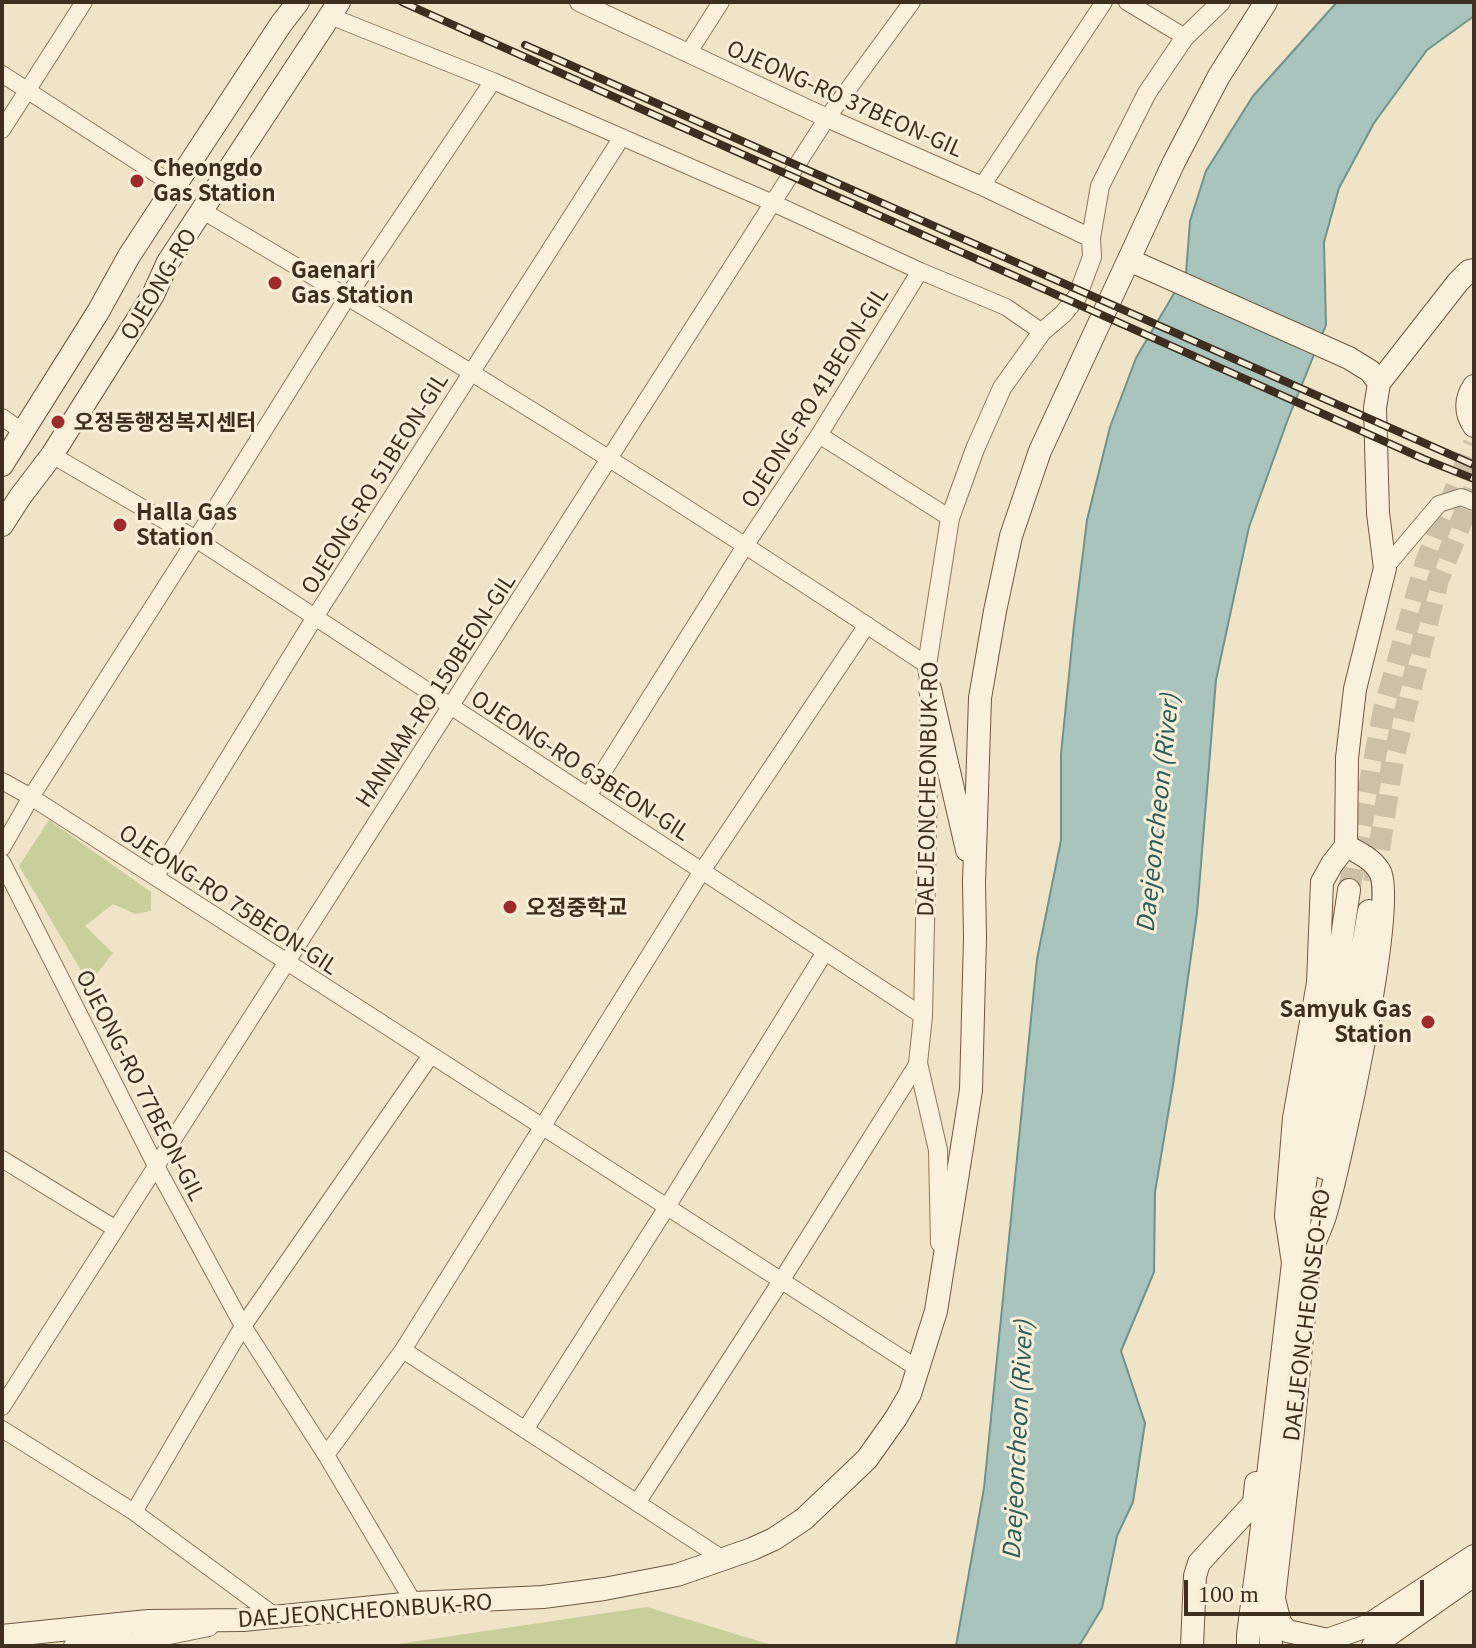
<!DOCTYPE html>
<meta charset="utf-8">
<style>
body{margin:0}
#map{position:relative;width:1476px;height:1648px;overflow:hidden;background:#f0e4c8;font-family:Georgia,serif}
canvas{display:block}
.frame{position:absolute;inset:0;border:4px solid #3d2e20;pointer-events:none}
.scale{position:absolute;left:1184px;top:1580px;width:240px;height:36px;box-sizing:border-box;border:4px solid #3d2e20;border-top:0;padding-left:10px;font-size:24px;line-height:28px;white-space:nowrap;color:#3d2e20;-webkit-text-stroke:6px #f7eed8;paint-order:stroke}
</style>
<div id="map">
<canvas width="1476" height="1648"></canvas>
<div class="frame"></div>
<div class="scale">100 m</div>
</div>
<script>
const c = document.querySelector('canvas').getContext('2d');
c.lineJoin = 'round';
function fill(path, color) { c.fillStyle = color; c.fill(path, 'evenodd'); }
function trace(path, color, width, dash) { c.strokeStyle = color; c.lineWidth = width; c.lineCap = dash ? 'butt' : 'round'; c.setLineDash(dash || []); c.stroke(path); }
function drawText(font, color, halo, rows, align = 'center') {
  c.font = font + ' Georgia,"Noto Sans KR",serif'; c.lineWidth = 6; c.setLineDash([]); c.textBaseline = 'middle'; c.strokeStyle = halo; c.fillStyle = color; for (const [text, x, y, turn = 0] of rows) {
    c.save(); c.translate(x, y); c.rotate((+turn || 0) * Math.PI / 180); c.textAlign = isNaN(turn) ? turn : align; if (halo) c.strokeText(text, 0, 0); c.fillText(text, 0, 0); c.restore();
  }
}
const green = new Path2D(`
 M49 820 151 892V911L135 914 113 904 85 926 113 953 89 984 19 866Z
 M647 1607 775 1646H384Z`);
const water = new Path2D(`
 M1337 2H1474V16L1427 50 1374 123 1339 188 1324 242 1326 325 1288 419 1249 527 1216 680 1197 913 1173 1085 1155 1192 1154 1272 1121 1351 1145 1423 1133 1502 1117 1536 1102 1608 1079 1646H956L984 1488 1037 959 1061 840V754L1074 625 1087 520 1110 427 1136 358 1186 273 1190 221 1206 171 1253 96Z`);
const secondaryTunnel = new Path2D(`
 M1374 882 1393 759 1438 580 1474 490
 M1349 890 1384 710 1426 562 1474 444`);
const minor = new Path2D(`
 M1127 2 1185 37
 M330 16 493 81 773 203 920 271 1006 307 1042 332
 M689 52 721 2
 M2 74 175 186
 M2 130 84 2
 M982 186 1104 2
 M203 211C448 355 690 507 927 665
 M2 417 23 432
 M819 435 950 518
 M52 455 196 539 923 1016
 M1385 568 1439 504 1461 497 1474 502
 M2 781 31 797 917 1368
 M588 796 745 546 819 435 920 271
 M2 848 31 797 196 539 348 296 493 81
 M2 862 156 1166 243 1326 326 1455 414 1603
 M155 877 315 617 622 137
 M2 1159 116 1229
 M403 1350 723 1559
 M2 1407 827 118 912 2
 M2 1429 134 1512 275 1616
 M525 1430 667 1207 825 952
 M326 1455 403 1350 702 871 867 625
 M637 1503 781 1281 918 1063
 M134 1512 243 1326 431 1055`);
const tertiary = new Path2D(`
 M579 2 827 118 982 186 1091 238
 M940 1243 938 1150 918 1063 923 1016 930 689 927 665 950 518 975 449 1002 388 1042 332 1063 314 1077 297 1092 257 1091 238 1100 186 1147 93 1185 37 1221 2
 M73 1646 123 1629
 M114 1646 209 1627`);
const secondary = new Path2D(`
 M1129 260 1349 358 1370 371 1379 383 1375 408 1378 513 1385 568 1355 689 1347 758 1346 846
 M1379 383 1458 282 1469 271 1474 270
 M1474 386C1465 399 1465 413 1474 426
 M2 465 98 312 129 256 281 24 298 2
 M2 525 20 497 52 455 153 295 168 262 339 2
 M930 689 967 850
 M1324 1168 1369 911
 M1293 1263 1286 1216 1294 1118 1318 983 1322 882 1332 864 1346 846C1358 852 1374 860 1380 872 1398 903 1339 1170 1325 1216 1321 1229 1314 1242 1309 1255
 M1275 1603 1280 1623 1287 1631 1328 1640
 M2 1636 148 1621 243 1620 414 1603 543 1597 604 1589 677 1575 752 1549 774 1539 804 1519 867 1459 896 1418 910 1394 936 1311 957 1179 971 1090 975 938 974 882 980 698 995 611 1011 536 1040 451 1174 162 1219 76 1266 2
 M1192 1646 1195 1576 1199 1563 1254 1503 1256 1483
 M1248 1646V1635L1260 1543 1293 1263 1349 890
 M1271 1646 1270 1633 1293 1431 1311 1242
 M1310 1646 1367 1626 1474 1556
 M1373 1646 1474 1575`);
const rail = new Path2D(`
 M402 2 1424 459 1474 479
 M525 45 1474 465`);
const markers = [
 [137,181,8,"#9e2a2b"],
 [275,283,8,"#9e2a2b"],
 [58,422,8,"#9e2a2b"],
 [120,525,8,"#9e2a2b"],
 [510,907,8,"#9e2a2b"],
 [1428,1022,8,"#9e2a2b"]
];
const streetNames = [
 ["OJEONG-RO 37BEON-GIL",845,98,24],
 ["OJEONG-RO",158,284,-59],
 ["OJEONG-RO 41BEON-GIL",814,397,-58],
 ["OJEONG-RO 51BEON-GIL",374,483,-58],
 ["HANNAM-RO 150BEON-GIL",435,690,-57],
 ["OJEONG-RO 63BEON-GIL",581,765,33],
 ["DAEJEONCHEONBUK-RO",927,789,-89],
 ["OJEONG-RO 75BEON-GIL",229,899,33],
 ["OJEONG-RO 77BEON-GIL",141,1085,63],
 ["DAEJEONCHEONSEO-RO",1306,1315,-83],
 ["DAEJEONCHEONBUK-RO",365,1610,-4]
];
const poiNames = [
 ["Cheongdo",153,168],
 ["Gas Station",153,193],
 ["Gaenari",291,270],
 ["Gas Station",291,295],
 ["오정동행정복지센터",74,422],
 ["Halla Gas",136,512],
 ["Station",136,537],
 ["오정중학교",526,907],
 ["Samyuk Gas",1412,1009,"right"],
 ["Station",1412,1034,"right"]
];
const waterNames = [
 ["Daejeoncheon (River)",1157,813,-84],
 ["Daejeoncheon (River)",1017,1440,-87]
];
fill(green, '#c9cf9b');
fill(water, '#a9c4bc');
trace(water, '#6f938a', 2);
trace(secondaryTunnel, '#ccc0a6', 22, [22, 11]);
trace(minor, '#8d765c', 18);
trace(tertiary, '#8d765c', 20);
trace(secondary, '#6f573f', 24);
trace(minor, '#faf1dc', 16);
trace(tertiary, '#faf1dc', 18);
trace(secondary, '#faf1dc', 22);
trace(rail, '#3d2e20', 8);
trace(rail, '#f7eed8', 5, [15]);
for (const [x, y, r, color] of markers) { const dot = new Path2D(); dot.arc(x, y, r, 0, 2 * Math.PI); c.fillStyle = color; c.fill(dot); trace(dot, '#f7eed8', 3); }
drawText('22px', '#3d2e20', '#f7eed8', streetNames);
drawText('bold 22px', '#3d2e20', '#f7eed8', poiNames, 'left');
drawText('italic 24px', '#2f5d5a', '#f7eed8', waterNames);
</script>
